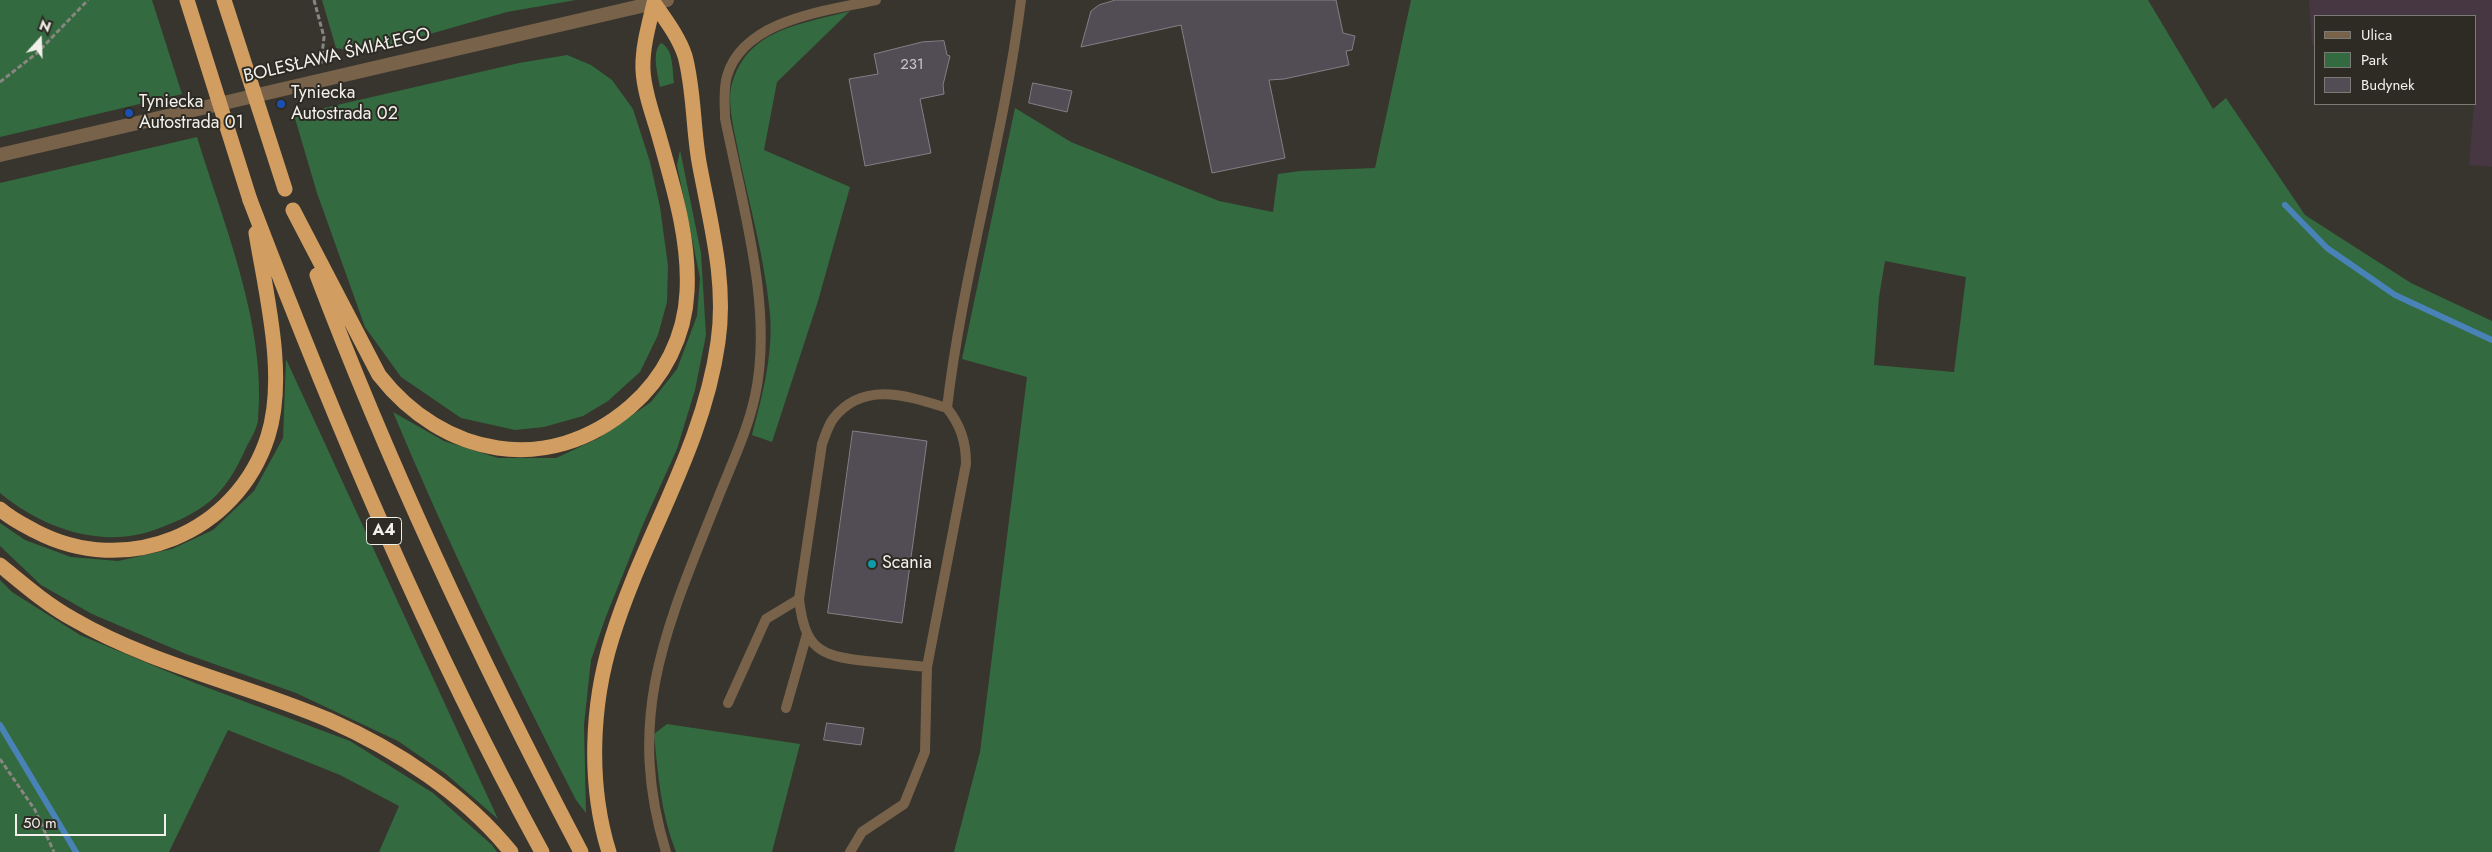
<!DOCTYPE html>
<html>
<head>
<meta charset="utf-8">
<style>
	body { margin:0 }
	#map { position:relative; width:2492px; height:852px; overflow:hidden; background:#37352e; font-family:Jost,sans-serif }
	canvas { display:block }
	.legend { position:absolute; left:2314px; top:15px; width:162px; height:90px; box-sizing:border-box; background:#2d2b24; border:1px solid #7b7a74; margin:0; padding:6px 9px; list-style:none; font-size:15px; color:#f1f0eb }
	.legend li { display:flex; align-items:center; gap:10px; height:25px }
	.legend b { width:25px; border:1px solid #7b7a74 }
	.north { position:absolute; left:15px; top:15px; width:50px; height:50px; -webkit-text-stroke:4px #2d2b24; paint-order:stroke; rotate:20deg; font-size:14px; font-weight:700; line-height:20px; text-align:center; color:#f1f0eb }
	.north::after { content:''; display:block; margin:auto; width:18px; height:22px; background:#f1f0eb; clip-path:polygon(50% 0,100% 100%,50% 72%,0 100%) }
	.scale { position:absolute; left:15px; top:814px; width:151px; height:22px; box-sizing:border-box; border:2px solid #f1f0eb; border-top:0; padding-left:6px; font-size:15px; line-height:18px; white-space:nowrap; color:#f1f0eb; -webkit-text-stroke:4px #2d2b24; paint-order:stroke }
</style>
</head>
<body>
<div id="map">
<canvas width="2492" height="852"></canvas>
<ul class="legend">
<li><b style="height:6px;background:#78624a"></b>Ulica</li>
<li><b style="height:14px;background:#346a3f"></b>Park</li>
<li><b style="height:14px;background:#524d54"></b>Budynek</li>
</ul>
<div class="north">N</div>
<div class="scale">50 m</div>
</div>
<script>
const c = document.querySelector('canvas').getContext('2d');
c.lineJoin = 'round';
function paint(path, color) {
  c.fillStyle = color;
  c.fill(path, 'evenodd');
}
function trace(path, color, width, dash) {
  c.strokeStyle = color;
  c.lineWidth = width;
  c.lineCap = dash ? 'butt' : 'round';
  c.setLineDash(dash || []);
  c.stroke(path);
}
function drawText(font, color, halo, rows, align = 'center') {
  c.font = font + ' Jost,sans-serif';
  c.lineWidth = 4;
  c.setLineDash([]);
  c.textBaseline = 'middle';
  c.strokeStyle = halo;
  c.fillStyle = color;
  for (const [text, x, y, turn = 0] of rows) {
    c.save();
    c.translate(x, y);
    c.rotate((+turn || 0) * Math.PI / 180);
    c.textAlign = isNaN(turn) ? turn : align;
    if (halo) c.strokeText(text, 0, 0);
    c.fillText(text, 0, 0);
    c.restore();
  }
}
paint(new Path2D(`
	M2309 0H2492V167L2469 165 2474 104H2476V16H2316V46L2312 45Z`), '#473743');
paint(new Path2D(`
	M0 0H152L182 94 0 137Z
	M322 0H576L507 12 363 53 336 48Z
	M1411 0H2148L2213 109 2226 98 2305 215 2411 283 2492 321V852H954L980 752 1027 377 962 359 1015 108 1071 142 1219 201 1273 212 1278 174 1300 171 1375 168ZM1885 261 1966 277 1954 372 1874 365 1879 297Z
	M850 11 777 82 764 150 850 187 818 301 772 442 752 435C763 393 775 349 769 305 764 258 750 206 740 160 736 139 730 117 730 96 731 79 740 60 752 49 777 25 818 20 850 11Z
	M661 43C674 49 672 70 674 83L660 87C658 75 651 52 661 43Z
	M567 55 591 65 612 80 633 109 650 162 660 207 668 266 667 302 658 335 640 372 608 401 583 416 544 427 515 430 461 418 401 377 365 327 317 193 294 115 519 63Z
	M197 137C224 225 267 327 258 420 257 429 250 440 246 448 224 497 204 512 154 530 101 549 42 528 0 493V183Z
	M680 150 701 253 706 335 695 390 677 449 644 522 605 619 591 660 584 725 586 813 576 800C511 673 448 544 393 412L444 441 498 458H556L599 438 651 402 677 369 697 316 700 278 677 165Z
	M286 359 498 819 446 774 398 741 296 693 186 654 92 614 41 585 0 546V523L25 540 71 557 118 561 172 549 213 530 254 491 283 438Z
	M0 580 12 592 80 635 195 683 350 741 433 793 492 845 497 852H379L399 806 340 775 228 730 169 852H0Z
	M667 724 800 744 772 852H676C661 814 658 775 654 734Z`), '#346a3f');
trace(new Path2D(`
	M2285 205 2327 248 2395 295 2492 340
	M0 725 76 852`), '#4982b6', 6);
const building = new Path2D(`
	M1116 0H1336L1343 33 1355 36 1352 50 1346 51 1349 65 1284 79 1269 80 1285 158 1212 173 1181 25 1081 47 1091 11 1099 5Z
	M944 41 947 55 950 56 943 85 944 94 920 99 931 153 865 166 849 79 878 74 874 54 922 42Z
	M1033 83 1072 91 1067 112 1029 103Z
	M853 431 927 441 902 623 828 613Z
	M827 723 864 728 861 745 824 740Z`);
paint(building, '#524d54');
trace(building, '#847f86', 1);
trace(new Path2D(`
	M314 0 324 37 321 64
	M0 82 37 53 88 0
	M0 759 35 810 54 852`), '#888680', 3, [5, 2.5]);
trace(new Path2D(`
	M947 408C908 396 863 380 833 419 828 426 825 436 822 444L799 599C805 648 818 656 866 661 886 663 907 665 927 667L966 464C966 442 961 426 947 408 963 271 1004 137 1021 0
	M728 703 766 619 799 599
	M786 708 807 634
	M666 852C623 712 670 620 720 493 733 461 748 429 755 396 774 309 742 205 725 118 725 105 723 90 727 76 744 19 826 11 876 0
	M850 852 862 832 904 804 925 752 927 667`), '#78624a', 10);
trace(new Path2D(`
	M0 155 667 0`), '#78624a', 14);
trace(new Path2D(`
	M250 200C335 423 427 642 542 852
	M293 210 379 375C443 457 548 477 630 407 664 378 685 336 687 292 690 239 673 186 659 136 653 115 644 92 643 70 642 48 649 24 654 3
	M317 275C392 473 482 664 581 852
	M0 509C10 518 22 524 35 531 126 579 237 534 268 436 287 376 266 294 256 233
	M0 565C23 584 46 604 73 619 152 665 245 684 329 720 397 750 464 794 511 852
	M609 852C588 785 591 705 612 638 643 537 703 449 718 342 727 281 710 222 699 162 693 128 694 89 685 56 679 37 665 19 654 3`), '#d29d60', 15);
trace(new Path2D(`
	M187 0 250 200
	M224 0 285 189`), '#d29d60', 15);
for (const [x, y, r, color] of [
	[281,104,5,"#1a4fb4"],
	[129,113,5,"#1a4fb4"],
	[872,564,5,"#0f9aa8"]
]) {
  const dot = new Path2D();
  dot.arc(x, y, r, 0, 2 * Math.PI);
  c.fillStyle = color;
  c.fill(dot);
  trace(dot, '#2d2b24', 2);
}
drawText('15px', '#c9c7c5', null, [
	["231",912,65]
]);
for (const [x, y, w] of [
	[384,531,35]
]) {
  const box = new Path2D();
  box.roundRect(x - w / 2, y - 13.5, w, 27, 4);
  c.fillStyle = '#2d2b24';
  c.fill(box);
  trace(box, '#f1f0eb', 1);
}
drawText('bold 16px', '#f1f0eb', null, [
	["A4",384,531]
]);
drawText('18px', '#f1f0eb', '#2d2b24', [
	["BOLESŁAWA ŚMIAŁEGO",337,56,-13]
]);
drawText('18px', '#f1f0eb', '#2d2b24', [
	["Tyniecka",291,94],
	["Autostrada 02",291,115],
	["Tyniecka",139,103],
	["Autostrada 01",139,124],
	["Scania",882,564]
], 'left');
</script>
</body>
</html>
